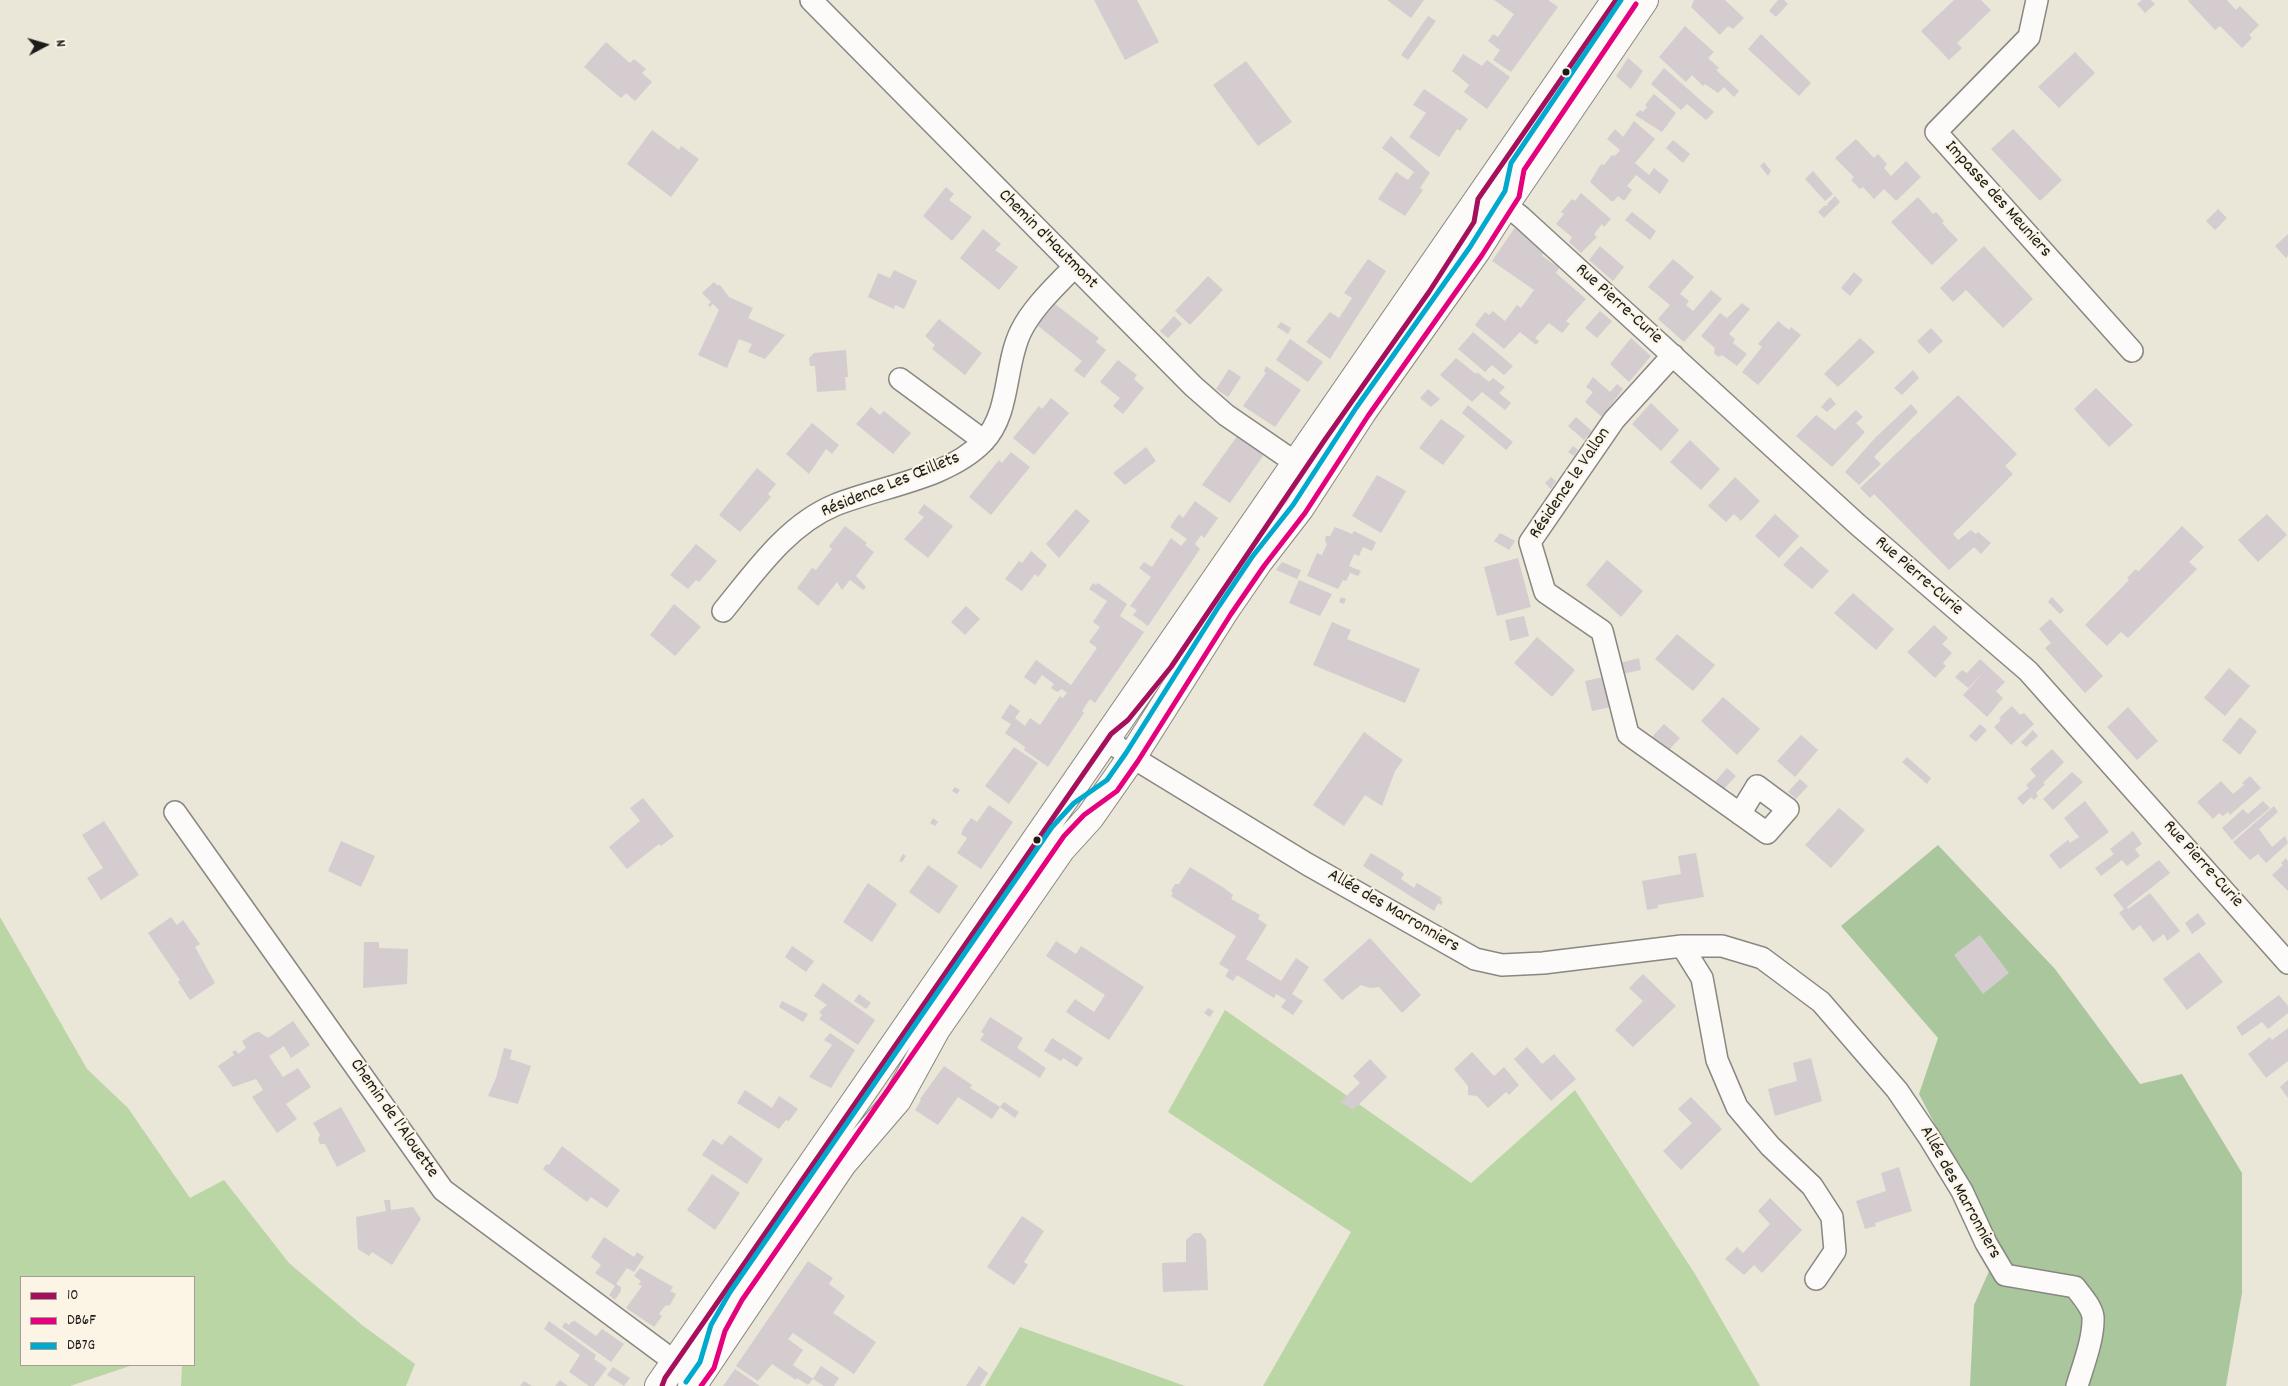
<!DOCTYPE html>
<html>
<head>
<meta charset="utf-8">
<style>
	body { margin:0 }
	#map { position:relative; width:2288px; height:1386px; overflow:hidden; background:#eae6d8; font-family:Dekko,sans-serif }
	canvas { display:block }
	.legend { position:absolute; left:20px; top:1276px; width:175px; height:90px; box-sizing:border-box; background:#fcf5e5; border:1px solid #a29e95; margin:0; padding:6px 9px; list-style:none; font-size:15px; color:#1c1c1c }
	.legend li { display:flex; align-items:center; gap:10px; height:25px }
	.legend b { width:25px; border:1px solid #a29e95 }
	.north { position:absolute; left:20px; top:20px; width:50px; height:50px; -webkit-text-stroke:4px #fcf5e5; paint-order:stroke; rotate:84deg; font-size:14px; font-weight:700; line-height:20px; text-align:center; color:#1c1c1c }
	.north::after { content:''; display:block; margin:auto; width:18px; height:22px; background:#1c1c1c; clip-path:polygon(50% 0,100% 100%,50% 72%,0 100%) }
</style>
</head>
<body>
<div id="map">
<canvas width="2288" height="1386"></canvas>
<ul class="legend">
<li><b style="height:6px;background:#a50f5b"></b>10</li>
<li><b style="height:6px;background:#e5007d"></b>DB6F</li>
<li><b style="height:6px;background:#00a9ce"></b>DB7G</li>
</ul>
<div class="north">N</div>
</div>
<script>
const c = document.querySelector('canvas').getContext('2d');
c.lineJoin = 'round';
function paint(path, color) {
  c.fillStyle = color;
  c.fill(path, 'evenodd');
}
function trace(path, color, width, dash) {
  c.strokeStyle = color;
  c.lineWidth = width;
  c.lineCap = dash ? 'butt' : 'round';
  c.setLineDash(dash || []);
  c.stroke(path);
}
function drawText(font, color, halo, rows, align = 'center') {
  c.font = font + ' Dekko,sans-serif';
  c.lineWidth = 4;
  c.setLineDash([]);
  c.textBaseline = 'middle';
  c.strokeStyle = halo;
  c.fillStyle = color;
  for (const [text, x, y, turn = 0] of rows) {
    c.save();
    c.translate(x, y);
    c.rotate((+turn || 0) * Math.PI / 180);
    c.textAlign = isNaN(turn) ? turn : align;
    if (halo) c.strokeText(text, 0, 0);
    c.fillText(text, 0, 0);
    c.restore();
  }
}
paint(new Path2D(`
	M0 917 87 1069 128 1108 190 1198 224 1180 289 1263 362 1325 415 1364 406 1386H181L182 1365H194V1277H21V1365H133L70 1386H0Z
	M1225 1010 1471 1183 1575 1090 1695 1274 1760 1386H1263L1351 1232 1168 1112Z
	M1020 1327 1185 1386H985Z`), '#b9d6a4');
paint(new Path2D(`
	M1938 845 2055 969 2140 1084 2182 1074 2242 1173V1293L2226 1386H1970L1974 1305 1998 1251 1966 1184 1919 1094 1938 1038 1841 926Z`), '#a9c69c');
paint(new Path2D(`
	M1094 0H1137L1159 42 1125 60Z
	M1387 0H1424L1411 18Z
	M1494 0H1548L1558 7 1511 72 1493 60 1500 50 1488 41 1493 34 1498 37 1514 14Z
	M1694 0H1725L1744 18 1733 29 1728 26 1720 35 1691 7Z
	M1778 0H1784L1788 4 1776 17 1769 11Z
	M1954 0H1981L1991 10 1957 43 1962 48 1949 60 1921 31Z
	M2142 0H2151L2155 4 2145 13 2137 4Z
	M2189 0H2227L2236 10 2240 6 2259 25 2249 35 2252 38 2242 48 2220 26 2215 30 2188 1Z
	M1428 16 1436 21 1408 60 1401 55Z
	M1685 26 1714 52 1708 58 1719 68 1716 70 1739 91 1734 97 1724 87 1718 93 1705 84 1703 86 1692 75 1686 82 1659 57Z
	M1761 34 1811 83 1799 96 1748 49Z
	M606 42 630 63 634 59 646 69 642 73 652 82 635 101 626 93 621 98 584 67Z
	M2075 52 2095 73 2059 108 2038 87Z
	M1463 54 1482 66 1487 60 1510 77 1487 109 1464 92 1469 85 1452 71Z
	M1628 58 1643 71 1631 89 1616 76Z
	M1246 61 1292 122 1258 146 1213 85Z
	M1664 68 1714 112 1706 120 1687 104 1681 110 1651 84Z
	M1424 89 1468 119 1460 131 1457 129 1439 157 1409 137 1426 113 1413 105Z
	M1654 94 1676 113 1662 132 1635 115 1640 110 1643 112 1647 107 1645 105Z
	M1634 121 1655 139 1635 163 1649 175 1654 168 1669 180 1660 194 1636 175 1627 186 1632 190 1624 201 1618 196 1614 201H1611L1590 182 1601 164 1604 165 1612 155 1615 156 1620 150 1607 139 1615 129 1623 137Z
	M2013 129 2062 180 2040 201 1991 149Z
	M652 130 679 150 681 146 699 159 671 197 627 164Z
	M1391 136 1430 173 1420 188 1423 190 1405 216 1378 199 1396 172 1408 180 1414 172 1382 148Z
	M1856 139 1874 158 1878 154 1887 164 1884 168 1891 176 1906 161 1921 177 1896 201 1884 189 1874 199 1863 187 1860 189 1851 180 1854 177 1835 158Z
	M1673 140 1690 154 1683 163 1666 148Z
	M1764 162 1771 171 1768 176 1760 166Z
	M1813 171 1833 194 1825 201 1805 179Z
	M946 187 954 194 949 200 972 217 952 241 923 216Z
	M1581 193 1611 219 1604 227 1602 224 1594 234 1597 237 1581 253 1569 242 1572 237 1556 224 1564 214 1561 212 1572 199 1575 201Z
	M1835 196 1840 202 1824 218 1818 212 1824 206 1829 205 1827 204Z
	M1918 197 1933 214 1936 212 1944 221 1942 223 1958 240 1932 265 1891 222Z
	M2218 209 2227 218 2215 230 2206 221Z
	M1632 212 1656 231 1650 240 1625 220Z
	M1518 223 1530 233 1527 239 1544 252 1542 256 1559 268 1556 273 1586 299 1566 321 1570 324 1562 333 1549 323 1535 338 1539 341 1536 345 1520 332 1504 349 1475 325 1485 312 1489 315 1493 311 1505 321 1517 305 1521 308 1534 290 1492 261Z
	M983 229 1001 244 995 250 1018 267 999 290 960 258Z
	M2288 234V256L2286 258 2275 246Z
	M1600 246 1624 267 1613 281 1589 260Z
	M1984 246 2033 299 2003 328 1966 290 1953 302 1940 288Z
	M1368 259 1386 271 1330 359 1306 342 1330 312 1339 318 1352 298 1344 293Z
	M1673 259 1694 277 1680 294 1689 301 1686 305 1693 311 1711 290 1722 299 1684 342 1658 319 1670 305 1648 287Z
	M894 270 917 281 904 309 895 305 894 309 868 297 878 273 890 278Z
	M1854 272 1863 280 1850 296 1841 288Z
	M1208 276 1223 290 1190 325 1175 311Z
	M714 282 717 285H720L729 297 753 308 748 318 785 335 765 359 748 352 752 344 739 339 727 368 698 355 719 310 713 304 710 307 708 305 711 302 702 293Z
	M1742 303 1750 309 1729 334 1735 339 1733 343 1747 354 1737 366 1722 355 1718 357 1714 353 1715 348 1701 336 1720 313 1727 318Z
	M1055 304 1099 338 1096 342 1106 350 1084 378 1074 370 1082 361 1037 325Z
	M1600 311 1612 321 1597 338 1585 328Z
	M1174 316 1182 324 1168 338 1160 331Z
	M939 319 982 353 965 375 932 349 935 345 925 336Z
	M1778 321 1789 330 1791 327 1801 335 1758 385 1742 372 1762 347 1758 344Z
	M1281 322 1291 328 1288 334 1277 327Z
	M1931 328 1943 341 1929 354 1917 341Z
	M1473 332 1513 366 1504 375 1492 365 1485 372 1458 349Z
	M1631 338 1651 356 1629 382 1610 364Z
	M1860 338 1875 352 1838 387 1824 374Z
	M1290 339 1323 362 1308 382 1276 360Z
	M846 350 848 377H845L846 390 817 392 815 366H810L809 358 814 353Z
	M1456 358 1476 374 1477 372 1489 382 1493 378 1505 387 1499 393 1511 403 1505 410 1482 392 1472 402 1440 375Z
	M1118 360 1137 375 1134 379 1144 388 1123 414 1113 406 1120 398 1100 382Z
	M1266 366 1301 390 1275 427 1243 406 1266 373 1264 371Z
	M1229 369 1241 377 1228 397 1216 389Z
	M1913 370 1919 378 1902 395 1894 388Z
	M1593 377 1610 392 1617 384 1623 389 1602 417 1585 402 1593 392 1586 387Z
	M2096 388 2133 425 2109 447 2074 409Z
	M1428 389 1440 399 1431 407 1420 398Z
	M1958 395 2017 454 2005 466 2013 474 1953 534 1958 540 1971 530 1976 534 1978 532 1991 543 1981 554 1974 547 1949 570 1874 494 1870 498 1860 488Z
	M1830 397 1836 404 1827 412 1821 407Z
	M1051 398 1069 413 1034 455 1013 438 1039 406 1042 409Z
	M1651 403 1679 430 1661 451 1632 424Z
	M1911 404 1918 412 1874 457 1881 464 1859 485 1845 472 1875 438Z
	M1468 405 1513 442 1506 450 1462 413Z
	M871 407 880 415 884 411 911 433 893 454 856 424Z
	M1856 410 1863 417 1856 423 1865 432 1832 467 1796 436 1816 415 1835 430Z
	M1576 417 1592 431 1584 440 1568 426Z
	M1441 419 1465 436 1443 465 1419 448Z
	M812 423 839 445 832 454 826 449 809 474 786 454Z
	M1238 435 1261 451 1263 456 1230 503 1202 485Z
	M1690 440 1720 469 1701 490 1670 462Z
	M1573 446 1578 450 1574 456 1568 452Z
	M1146 447 1156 461 1125 485 1113 473Z
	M1011 452 1030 467 991 515 969 497 999 460 1002 463Z
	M757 468 776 484 768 494 771 497 740 532 719 515Z
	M1377 475 1406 491 1381 533 1352 516Z
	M1551 477 1556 481 1551 489 1545 483Z
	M1735 477 1760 501 1741 521 1734 514 1726 522 1708 506Z
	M1195 501 1218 518 1204 538 1201 535 1195 544 1200 549 1148 626 1133 615 1137 610 1130 606 1151 577 1139 568 1144 562 1152 567 1171 538 1181 546 1187 539 1170 527 1179 514 1183 518Z
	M924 504 953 526 928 558 904 539 924 517 918 513Z
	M1076 509 1090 521 1059 558 1046 544Z
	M1775 514 1799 536 1779 558 1755 536Z
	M2267 514 2287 535 2258 562 2238 540Z
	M845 526 867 543 865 545 874 552 856 576 866 587 863 590 850 580 842 590 837 582 818 606 797 588 812 568 816 570 832 549 829 546Z
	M2182 526 2204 547 2189 562 2197 569 2128 638 2121 632 2107 646 2085 625 2129 580 2127 578 2136 569 2138 572Z
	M1335 527 1352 534 1354 531 1376 542 1372 551 1363 547 1359 556 1354 554 1349 566 1361 571 1358 576 1350 573 1346 581 1343 580 1338 589 1307 576 1317 553 1322 555 1327 544 1325 540 1326 536H1330Z
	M1500 533 1515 541 1509 550 1494 541Z
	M696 544 717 561 699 582 696 580 688 589 670 575Z
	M1801 546 1829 571 1812 589 1783 565Z
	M1031 551 1047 565 1038 577 1035 574 1022 591 1005 579 1019 561 1022 563Z
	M1518 558 1531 607 1497 616 1484 567Z
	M1607 560 1643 591 1621 617 1586 585Z
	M1282 562 1301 570 1297 579 1276 570Z
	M1299 580 1332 594 1320 616 1289 603Z
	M1093 583 1096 585 1098 583 1127 604 1120 616 1144 632 1095 703 1090 699 1082 711 1084 713 1048 767 1024 750 1025 747 1005 733 1011 724 1001 718 1010 704 1020 711 1015 718 1025 726 1030 718 1040 725 1060 696 1063 698 1067 693 1062 689 1057 692 1051 688 1054 684 1042 675 1035 685 1024 677 1036 660 1071 685 1097 648 1089 642 1100 627 1093 622 1107 601 1089 589Z
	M1853 593 1894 629 1876 650 1834 613Z
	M1341 597 1346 599 1344 604 1339 602Z
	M2052 597 2064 610 2060 614 2048 602Z
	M674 604 701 627 675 656 650 635Z
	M966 606 980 619 965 635 951 622Z
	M1524 616 1529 636 1510 641 1505 620Z
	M2050 619 2103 676 2085 693 2045 648 2051 643 2039 629Z
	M1332 622 1351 630 1347 639 1420 669 1405 703 1313 665Z
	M1934 625 1948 638 1942 644 1952 653 1943 663 1946 666 1935 678 1907 652Z
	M1677 634 1715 665 1693 691 1655 659Z
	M1537 637 1575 670 1552 697 1514 663Z
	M1639 658 1641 670 1622 674 1620 663Z
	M1980 659 2005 682 1996 691 2003 698 1987 717 1963 695 1985 671 1968 688 1955 677 1962 670 1967 673Z
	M2229 668 2250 686 2225 716 2204 698Z
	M1604 677 1611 707 1592 711 1585 681Z
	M1723 697 1760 729 1737 755 1701 721Z
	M2012 706 2020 715 2024 713 2034 724 2011 745 1994 727 2001 720 1999 718Z
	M2128 707 2158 741 2137 760 2107 727Z
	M2240 717 2257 731 2240 755 2222 740Z
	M1664 724 1680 738 1668 751 1652 737Z
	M1980 724 1987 730 1976 742 1969 736Z
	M2033 730 2038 736 2026 747 2021 742Z
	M1364 732 1403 760 1395 771 1382 806 1365 795 1344 826 1313 805Z
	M1801 735 1818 750 1795 777 1777 761Z
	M1014 747 1038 763 1009 804 985 786Z
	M2052 749 2064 762 2043 783 2045 784 2036 793 2038 796 2034 800 2031 797 2023 805 2017 798 2029 788 2026 785 2036 776 2030 769Z
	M1907 757 1931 778 1927 784 1902 762Z
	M1727 768 1736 776 1724 789 1714 783Z
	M2072 772 2083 782 2053 810 2043 799Z
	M2250 776 2261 788 2230 815 2228 812 2223 816 2219 813 2213 819 2197 802 2221 781 2233 794 2244 785 2242 783Z
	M1800 779 1808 786 1796 799 1788 792Z
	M955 787 960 790 957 794 952 791Z
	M643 798 674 836 661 846 659 844 627 869 609 847 640 821 630 808Z
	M2085 801 2109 832 2060 869 2049 855 2068 840 2070 843 2079 837 2064 818Z
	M2263 801 2270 808 2232 840 2222 828 2243 809 2248 814Z
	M989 805 1013 822 981 869 957 853 967 838 961 834 963 829 971 818 977 822Z
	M2274 806 2278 812 2259 829 2272 847 2285 836 2288 843 2266 863 2258 854 2250 860 2233 842Z
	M1839 808 1865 830 1831 868 1805 845Z
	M933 818 938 822 935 826 930 823Z
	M104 821 139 875 101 900 87 878 103 868 82 835Z
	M2133 831 2142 844 2135 849 2140 856 2127 866 2122 860 2101 876 2095 868 2114 854 2110 849Z
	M341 841 375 856 361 887 328 871Z
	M1371 853 1399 870 1404 874 1401 879 1414 888 1417 883 1442 898 1440 900 1443 902 1441 905 1438 903 1434 911 1363 866Z
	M1696 853 1704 897 1658 905V908L1647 910 1642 881 1681 874 1678 856Z
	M903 854 906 856 902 862 899 861Z
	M2286 858 2288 861V891L2272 875 2283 865 2281 863Z
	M2159 860 2170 873 2127 907 2128 909 2150 893 2180 931 2167 941 2164 934 2153 942 2140 925 2133 931 2119 913 2124 909 2113 895Z
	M928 865 958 886 939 914 909 892Z
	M1190 867 1224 888 1233 895 1231 899 1260 915 1258 919 1267 925 1246 959 1281 981 1296 958 1309 967 1292 994 1303 1001 1293 1015 1281 1007 1286 1000 1276 994 1274 998 1237 975 1233 981 1225 976 1229 970 1219 964 1236 936 1171 896 1173 893 1171 891 1175 884H1179Z
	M868 883 897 904 872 942 843 922Z
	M2198 913 2206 924 2192 934 2185 923Z
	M171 917 177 925 183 920 200 944 195 947 215 983 190 1000 178 982 180 980 148 933Z
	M1980 935 2009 973 1983 994 1954 955Z
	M1370 938 1421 995 1402 1013 1379 987 1370 988 1361 985 1342 1000 1323 980Z
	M1056 941 1076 954 1081 946 1144 987 1109 1040 1066 1012 1075 999 1094 1012 1105 995 1046 956Z
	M364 942H379V948L408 949 407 984 363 988Z
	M792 946 814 961 806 972 785 957Z
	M2199 952 2223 982 2187 1010 2163 979Z
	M1643 974 1676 1006 1633 1047 1615 1030 1643 1001 1629 988Z
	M823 983 875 1020 858 1045 819 1019 822 1015 819 1012 827 1005 814 996Z
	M859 994 871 1003 866 1009 854 1001Z
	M2279 995 2288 1006V1013L2268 1029 2262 1022 2242 1036 2236 1027Z
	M782 1001 808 1014 803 1022 779 1007Z
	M1208 1008 1214 1011 1210 1017 1204 1013Z
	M990 1017 1023 1038 1017 1048 1046 1068 1040 1078 980 1040 984 1034 981 1032Z
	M293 1021 310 1045 291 1058 284 1046 269 1056 283 1077 298 1068 311 1087 286 1104 297 1119 277 1133 252 1097 263 1090 256 1079 233 1087 218 1066 234 1055 232 1052 236 1050 238 1054 246 1048 242 1041 254 1033 259 1032 268 1038Z
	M2288 1028V1061L2266 1078 2248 1054 2270 1037 2272 1040Z
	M830 1033 855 1050 831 1088 809 1077 832 1045 824 1040Z
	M1052 1038 1083 1058 1077 1067 1063 1058 1061 1061 1044 1051Z
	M1527 1047 1542 1064 1554 1054 1576 1079 1551 1101 1514 1059Z
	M504 1048 512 1050 510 1059 531 1066 518 1104 488 1096 496 1078Z
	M1472 1052 1494 1076 1504 1067 1519 1085 1509 1095 1506 1092 1488 1108 1477 1096 1468 1095V1086L1454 1069Z
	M1811 1058 1822 1101 1775 1116 1768 1089 1797 1081 1793 1063Z
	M1370 1059 1387 1077 1353 1110 1340 1102 1360 1083 1353 1076Z
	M944 1066 972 1085 970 1088 1000 1107 992 1119 958 1097 938 1125 915 1110 921 1100 920 1099Z
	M2288 1080V1098L2280 1087Z
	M745 1090 772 1108 779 1096 798 1109 789 1121 786 1120 779 1129 737 1103Z
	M1691 1097 1722 1129 1681 1170 1663 1151 1692 1123 1678 1109Z
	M1004 1102 1019 1112 1015 1118 1000 1107Z
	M341 1107 366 1151 337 1167 325 1144H320L318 1139 320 1135 313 1123Z
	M730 1135 763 1159 747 1184 702 1155 713 1139 722 1145Z
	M562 1146 620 1190 607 1208 591 1197 587 1202 545 1171 543 1168 547 1164 549 1165Z
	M1899 1167 1912 1211 1875 1223 1876 1226 1865 1229 1856 1201 1886 1191 1881 1173Z
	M712 1174 740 1193 715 1230 687 1210Z
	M1770 1198 1802 1230 1762 1273 1754 1265 1744 1275 1725 1259 1737 1247 1743 1253 1770 1224 1758 1211Z
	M384 1200H390L391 1210 413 1207 421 1219 392 1265 372 1252 369 1256 358 1249 356 1217 386 1211Z
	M1022 1216 1044 1231 1024 1262 1028 1265 1014 1285 987 1267Z
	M1194 1233H1201L1206 1240 1208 1290 1163 1292 1162 1263 1186 1262V1240Z
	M604 1237 634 1257 637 1252 644 1257 634 1272 627 1268 616 1284 621 1287V1291L615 1300 609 1295 615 1286 595 1273 601 1265 591 1257Z
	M808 1261 833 1278 829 1284 845 1296 833 1313 876 1342 854 1374 793 1333 788 1339 803 1350 793 1365 813 1379 808 1385 797 1378 796 1380 772 1364 758 1381 736 1366Z
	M640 1268 673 1287 670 1291 676 1294 670 1305 665 1306 659 1314 662 1316 654 1327 626 1308 642 1286 638 1284 641 1281 634 1276Z
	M549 1321 596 1355 594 1359 607 1368 594 1386H589L569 1372 580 1355 544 1329Z
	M575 1321 596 1336 602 1329 624 1344 611 1362 562 1327 565 1322 569 1325 571 1322Z
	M821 1366 839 1378 834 1386H824L813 1379Z
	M979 1366 988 1373 980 1386H966Z
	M613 1367 630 1378 624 1386 607 1375Z
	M735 1369 760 1386H723Z
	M560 1380 568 1386H555Z
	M524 1381 532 1386H520Z`), '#d4cccf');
const minor = new Path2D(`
	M811 0 1193 386 1226 415 1296 463 1305 475
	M2037 0 2029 37 1936 132 2132 351
	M1493 195 1521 217 1857 524 2028 671 2288 963
	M1673 355 1614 420 1530 542 1545 592 1602 631 1628 734 1767 833 1788 809 1757 786 1740 814
	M900 379 984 441
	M723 611C755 572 787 525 835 505 882 486 947 479 983 442 1011 413 1004 365 1021 331 1033 307 1055 287 1074 267
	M1111 734 1116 746 1132 757 1307 864 1475 959 1502 965 1543 963 1682 946H1722L1762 958 1821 1002 1897 1090 1929 1137 1962 1191 1986 1243 2005 1275 2075 1287C2081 1295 2092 1307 2093 1317 2094 1338 2083 1366 2077 1386
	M175 812 443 1190 675 1362 689 1368
	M1682 946 1702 978 1717 1060 1737 1107 1770 1146 1812 1186 1832 1217 1835 1251 1816 1279`);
const primary = new Path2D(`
	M659 1386 1616 0
	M692 1386 842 1164 897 1100 936 1029 1061 849 1090 817 1132 757 1225 610 1258 562 1299 509 1362 412 1476 251 1512 194 1644 0`);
trace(minor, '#898781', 24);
trace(primary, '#898781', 30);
trace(minor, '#fcfbf9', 21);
trace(primary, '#fcfbf9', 28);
trace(new Path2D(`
	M662 1386 665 1378 1111 734 1128 720 1171 667 1324 441 1429 292 1474 222 1478 199 1616 0`), '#a50f5b', 5);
trace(new Path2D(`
	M701 1386 714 1368 725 1331 742 1300 1064 836 1084 815 1117 791 1138 761 1231 614 1264 566 1305 513 1368 416 1482 255 1519 197 1524 170 1636 4`), '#e5007d', 5);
trace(new Path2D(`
	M686 1382 700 1362 711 1325 730 1292 1052 827 1074 803 1107 780 1126 753 1219 606 1252 557 1293 505 1356 408 1470 247 1505 191 1511 163 1621 0`), '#00a9ce', 5);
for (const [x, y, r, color] of [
	[1566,72,4.5,"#1c1c1c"],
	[1037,840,4.5,"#1c1c1c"]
]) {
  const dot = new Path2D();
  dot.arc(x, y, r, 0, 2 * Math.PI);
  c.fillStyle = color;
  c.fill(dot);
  trace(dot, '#fcf5e5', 2);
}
drawText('18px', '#1c1c1c', '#fcf5e5', [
	["Impasse des Meuniers",1997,200,48],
	["Chemin d'Hautmont",1047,240,45],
	["Rue Pierre-Curie",1618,305,42],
	["Résidence le Vallon",1571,484,-56],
	["Résidence Les Œillets",891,486,-22],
	["Rue Pierre-Curie",1918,577,41],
	["Rue Pierre-Curie",2202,865,48],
	["Allée des Marronniers",1393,912,30],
	["Chemin de l'Alouette",393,1119,55],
	["Allée des Marronniers",1959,1193,61]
]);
</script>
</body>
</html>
